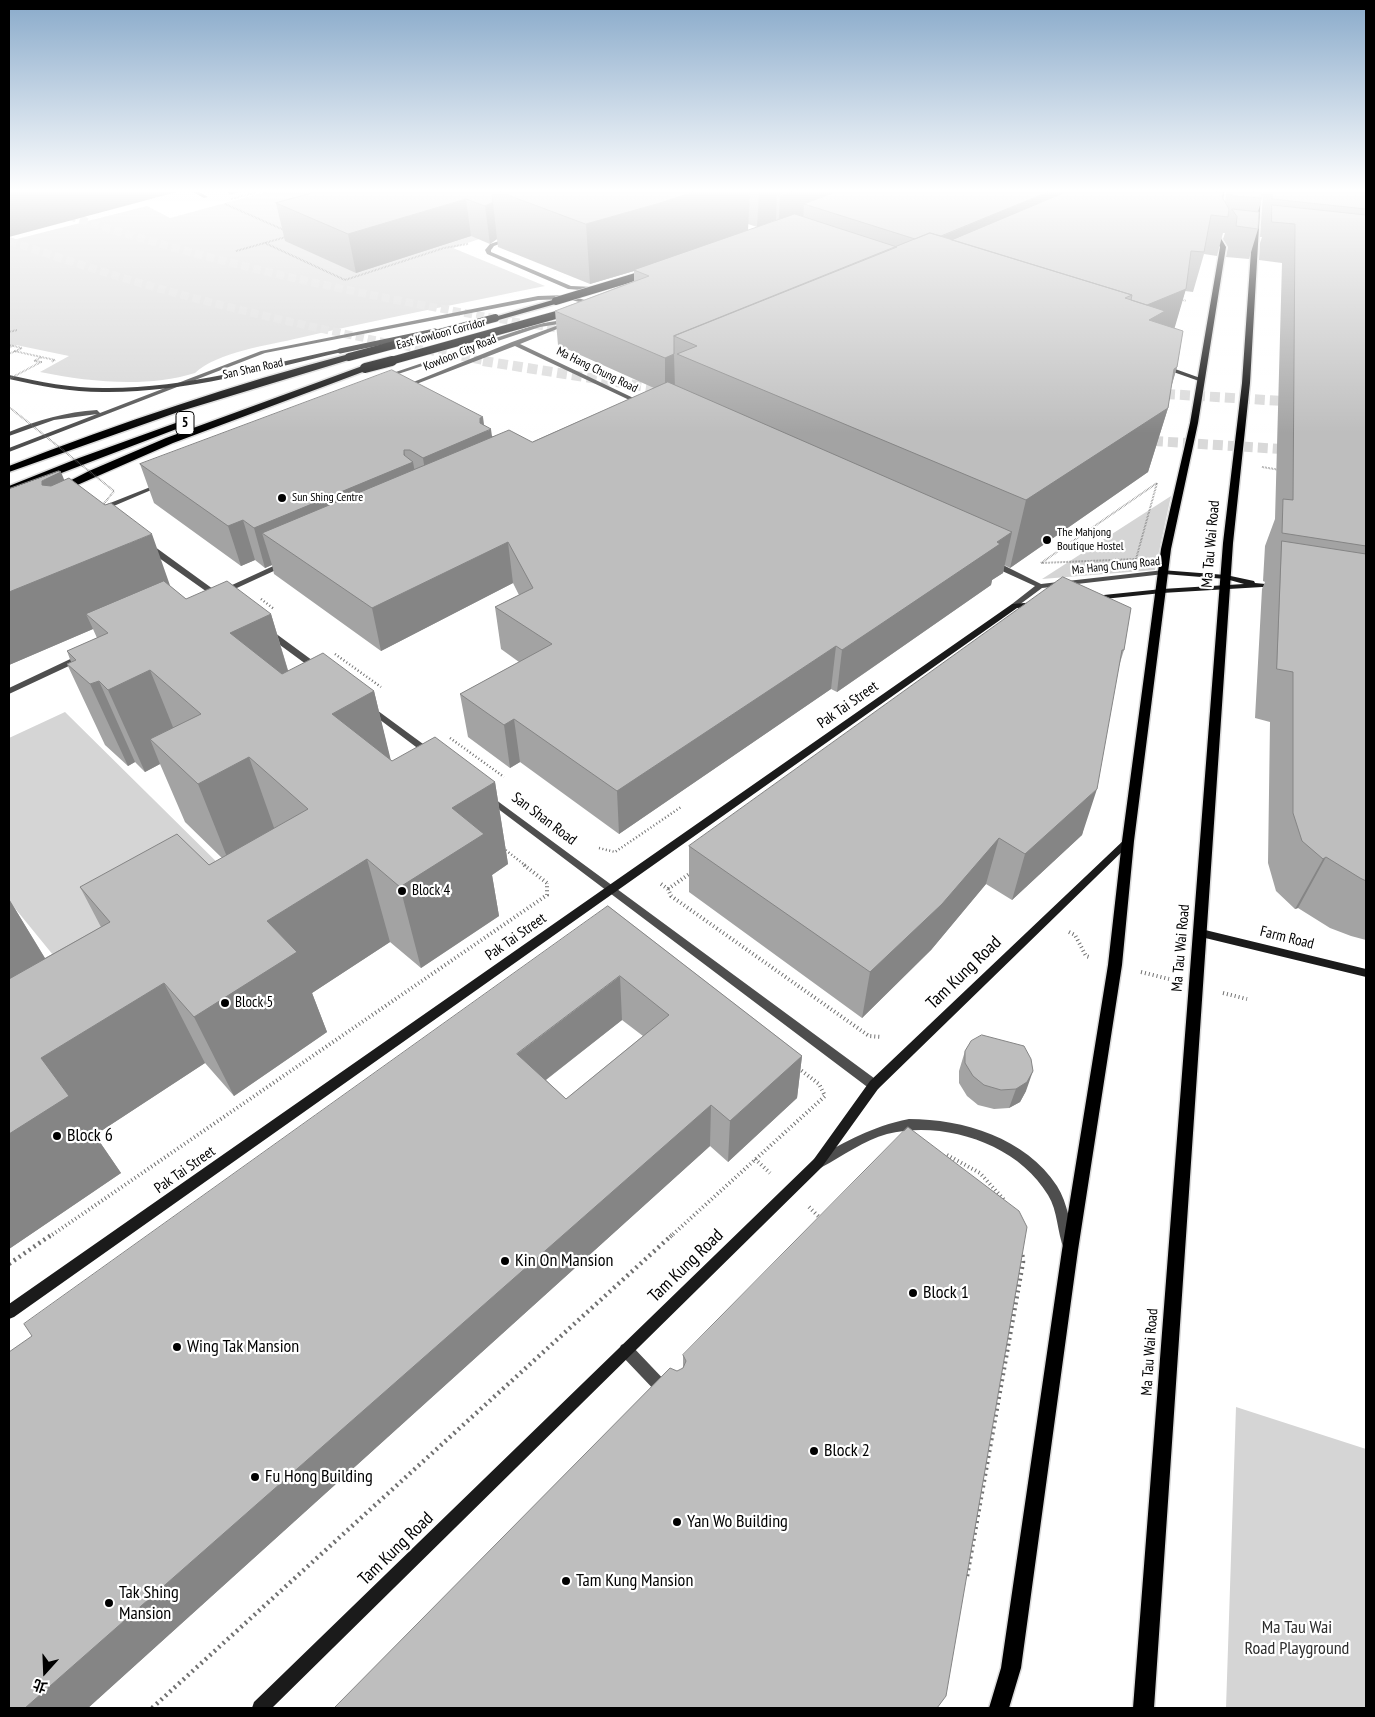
<!DOCTYPE html>
<html>
<head>
<meta charset="utf-8">
<style>
	body { margin:0 }
	#map { position:relative; width:1375px; height:1717px; overflow:hidden; background:#fff; font-family:"PT Sans Narrow","Noto Sans TC",sans-serif }
	canvas { display:block }
	.frame { position:absolute; inset:0; border:10px solid #000; pointer-events:none }
	.north { position:absolute; left:20px; top:1647px; width:50px; height:50px; -webkit-text-stroke:4px #fff; paint-order:stroke; rotate:200deg; font-size:14px; font-weight:700; line-height:20px; text-align:center; color:#000 }
	.north::after { content:''; display:block; margin:auto; width:18px; height:22px; background:#000; clip-path:polygon(50% 0,100% 100%,50% 72%,0 100%) }
</style>
</head>
<body>
<div id="map">
<canvas width="1375" height="1717"></canvas>
<div class="frame"></div>
<div class="north">北</div>
</div>
<script>
const c = document.querySelector('canvas').getContext('2d');
c.lineJoin = 'round';
function paint(path, color) {
  c.fillStyle = color;
  c.fill(path, 'evenodd');
}
function trace(path, color, width, dash) {
  c.strokeStyle = color;
  c.lineWidth = width;
  c.lineCap = dash ? 'butt' : 'round';
  c.setLineDash(dash || []);
  c.stroke(path);
}
function drawText(font, color, halo, rows, align = 'center') {
  c.font = font + ' "PT Sans Narrow",sans-serif';
  c.lineWidth = 4.5;
  c.setLineDash([]);
  c.textBaseline = 'middle';
  c.strokeStyle = halo;
  c.fillStyle = color;
  for (const [text, x, y, turn = 0] of rows) {
    c.save();
    c.translate(x, y);
    c.rotate((+turn || 0) * Math.PI / 180);
    c.textAlign = isNaN(turn) ? turn : align;
    if (halo) c.strokeText(text, 0, 0);
    c.fillText(text, 0, 0);
    c.restore();
  }
}
paint(new Path2D(`
	M266 192H469L538 219 453 248 545 286C462 303 380 319 299 338 270 345 217 352 195 373 146 388 90 382 40 372L69 356 16 345 9 349V241L147 206 170 218Z
	M1171 496 1155 570 1042 579Z
	M65 712 236 881 71 977 9 901V738Z
	M1236 1407 1366 1449V1708H1226Z`), '#d5d5d5');
trace(new Path2D(`
	M57 212C225 268 399 304 573 331
	M9 241C63 259 117 277 172 292 277 321 383 343 490 362`), '#d9d9d9', 8, [8, 4]);
trace(new Path2D(`
	M483 361 673 391
	M1150 393 1299 402
	M1138 440 1297 450`), '#d9d9d9', 10, [10, 5]);
const primary = new Path2D(`
	M1218 192H1224L1219 235 1226 247 1198 423 1171 549 1134 841 1122 965 1078 1250 1021 1668 1009 1708H989L1001 1668 1062 1250 1108 965 1122 841 1161 549 1190 423 1220 247 1213 235Z
	M1255 192H1261L1250 383 1233 543 1154 1708H1133L1223 543 1242 383Z`);
const highway = new Path2D(`
	M556 299H559V303L495 321 491 318Z
	M349 354 353 357 352 359 181 411 9 472V466C120 423 234 384 349 354Z
	M365 365 368 366V370L173 443 59 493 55 494 50 491 89 471 166 438Z
	M184 420 189 423 187 425 9 493V486L79 458Z`);
trace(primary, '#dbdbdb', 3);
trace(highway, '#dbdbdb', 3);
trace(new Path2D(`
	M231 199 257 192
	M225 204 284 230
	M265 243 345 280 444 248 468 244
	M236 251 286 237
	M1178 298 1186 301
	M9 332 17 330
	M9 345 22 348 9 354
	M14 351 55 360 51 362
	M1262 467 1280 470
	M1157 483 1136 559 1041 563Z`), '#707070', 2, [0.5, 1]);
trace(new Path2D(`
	M261 599 274 609
	M335 654 381 687
	M450 738 504 777
	M503 848 526 866
	M599 848 615 852 681 807`), '#707070', 2.5, [1, 2.5]);
trace(new Path2D(`
	M524 865 547 883
	M661 884 668 889 671 896 869 1036 882 1037
	M668 889 692 872
	M1069 932 1075 935 1086 956 1089 957
	M1141 972 1169 979
	M1223 993 1247 999
	M947 1155 980 1173 1005 1201
	M755 1159 770 1173
	M809 1207 822 1220
	M49 1237 547 895V883
	M670 1237 825 1096 819 1084 798 1068`), '#707070', 4, [1, 3]);
trace(new Path2D(`
	M9 1264 51 1235
	M967 1576 1023 1262 1022 1252
	M152 1708 672 1235`), '#707070', 4.5, [2, 4]);
paint(new Path2D(`
	M567 295 599 304 596 306 567 299 538 300 265 353 9 452V448L97 414 54 420 9 436V432C38 420 66 412 97 410L100 413 261 351 538 296Z
	M569 319 572 321 571 322 540 327 386 378 381 377 537 324Z
	M626 1343 631 1345 670 1386 672 1391 670 1396 665 1398 660 1396 621 1355 619 1350 621 1345Z`), '#4e4e4e');
paint(new Path2D(`
	M193 192H199L208 197 204 198Z
	M508 238 512 239 494 246 491 250V252L571 286 594 287 597 289 594 291 568 289 487 254 485 250 490 244Z
	M567 322 572 323 520 344 644 403V405H640L515 346 406 388 401 387 512 342Z
	M158 484 163 485 102 511 95 509Z
	M145 544H151L224 597 223 599H217L145 548Z
	M989 561H995L1041 584 1164 570 1168 572 1164 574 1042 588 1015 608H1012V604L1035 586 989 565Z
	M282 562H285L289 564 226 593H223L219 591Z
	M265 630H271L320 666V670H314L265 634Z
	M83 653 86 654V658L9 694V688Z
	M370 705 434 752 436 754 434 756H428L367 710 366 708 367 706Z
	M488 794 878 1081 880 1085 878 1089 874 1090 870 1089 485 799 483 797Z
	M909 1119C963 1119 1026 1138 1057 1186 1068 1203 1070 1226 1076 1245L1074 1249 1069 1251 1064 1249C1057 1232 1058 1211 1048 1195 1017 1143 943 1120 887 1134 864 1140 843 1156 822 1167L818 1169 814 1167 812 1163 814 1159C848 1141 870 1127 909 1119Z`), '#4e4e4e');
paint(new Path2D(`
	M340 349 343 351 342 352C264 370 183 393 103 392 71 392 40 386 9 379V375C40 382 71 388 103 388 184 389 262 365 340 349Z
	M1164 365 1203 379 1204 380 1199 381 1162 368V366Z
	M1161 570 1226 575 1254 581 1255 583 1276 585 1280 587 1276 589 1262 587 1162 593 1094 600 1090 598 1094 596 1162 589 1244 584 1226 579 1164 574 1160 572Z
	M1037 602 1041 604 1040 606 1017 608 14 1317 9 1319V1304L1012 604Z
	M1128 838 1133 841 1131 843 878 1089 822 1167 272 1708H252L254 1702 814 1159 870 1081 1125 839Z
	M1201 929 1366 969V977L1197 936 1196 933 1197 930Z`), '#1b1b1b');
paint(primary, '#000');
paint(highway, '#000');
const highwayBridgeFar1 = new Path2D(`
	M556 301 652 272
	M349 357 495 318
	M387 362 574 310`);
const highwayBridge = new Path2D(`
	M365 368 392 361`);
trace(highwayBridgeFar1, '#dbdbdb', 9, []);
trace(highwayBridge, '#dbdbdb', 12, []);
trace(new Path2D(`
	M9 379 41 362 34 361 42 357
	M9 407 114 491 102 506`), '#707070', 2, [0.5, 1]);
trace(new Path2D(`
	M340 351 435 331`), '#1b1b1b', 5);
trace(highwayBridgeFar1, '#000', 8);
trace(highwayBridge, '#000', 10);
paint(new Path2D(`
	M316 192H1223L1222 197 1225 202 1226 192H1262V198L1258 212V229L1249 259 1226 257 1228 247 1223 239 1225 233H1223L1217 256 1204 254 1193 292 1185 291 1174 328 1177 367 1171 388 1168 408 1148 472 1010 568 1004 565 1003 573 992 580 991 585 869 670 837 692 831 689 619 834 520 762 510 768 468 737 460 694 519 662 501 649 495 607 519 595 513 583 381 651 274 574 272 565 265 568 255 560 241 566 154 503 140 464 484 425 492 436 532 442 654 388 558 345 555 311 634 281V271L590 284 498 247 497 239 490 244 471 236 356 273 285 241 276 203ZM776 220V221L748 230V224L757 227Z
	M1263 192H1366V940L1351 936 1330 928 1298 908 1295 909 1276 891 1268 863 1270 722 1255 718 1262 589 1265 582 1263 581 1265 546 1275 519 1282 263 1259 260 1260 243 1262 237H1260Z
	M65 480 171 587 186 599 271 614 288 670 374 691 390 759 392 761 495 782 508 864 492 875 499 916 421 968 390 942 312 993 327 1032 234 1096 205 1063 95 1135 121 1173 9 1249V899L45 958 101 927 80 887 209 865 222 858 185 822 160 764 145 772 135 762 128 766 105 745 67 664 71 662 67 651 97 638 93 629 9 665V489Z
	M1063 577 1124 650 1119 666 1082 835 1012 900 986 884 931 950 862 1018 689 892V846Z
	M608 906 802 1056 797 1098 728 1162 710 1146 88 1708H9L32 1336ZM622 1020 643 1036 566 1099 546 1080Z
	M965 1051 1026 1091 1020 1102 1009 1108 994 1109 978 1105 967 1096 959 1083V1071Z
	M1019 1211 683 1368V1355Z`), '#a3a3a3');
paint(new Path2D(`
	M9 192H177L9 237Z
	M228 192H239L229 195Z
	M693 192H750L748 230 634 270V271L590 284 586 224Z
	M759 192H892L804 204 803 225 778 234 780 196 777 195 776 220 757 227Z
	M1048 192H1106L975 258 926 243Z
	M466 199 471 236 356 273 348 234Z
	M493 202 497 239 490 244 485 206Z
	M1186 289 1174 330 1157 337 1136 309Z
	M674 354 675 389 665 394V358Z
	M1177 367 1164 410 1168 408 1148 472 1010 568 1026 500 1174 369Z
	M483 417 485 432 491 429 496 467 429 496 423 458 480 418Z
	M404 450 406 464 413 462 420 500 262 533 272 565 265 568 254 528 404 455Z
	M61 472 85 531 42 485V481Z
	M243 520 255 560 241 566 228 526Z
	M1012 532 1003 573 992 580 991 585 837 692 842 650Z
	M152 534 173 594 86 614 93 629 9 665V592Z
	M508 542 513 583 381 651 372 608Z
	M271 614 295 695 230 633Z
	M836 646 831 689 619 834 617 791Z
	M150 670 183 752 150 739 160 764 145 772 108 690Z
	M99 681 135 762 128 766 90 684Z
	M374 691 394 773 332 714Z
	M514 719 520 762 510 768 504 725Z
	M249 757 278 839 231 867 198 784Z
	M495 782 508 864 492 875 499 916 421 968 400 887 452 808Z
	M1097 789 1082 835 1012 900 1025 854Z
	M999 838 986 884 931 950 862 1018 870 972Z
	M1326 857 1298 908 1295 909 1323 859Z
	M367 859 390 942 312 993 327 1032 234 1096 194 1017 267 921Z
	M9 899 52 970 9 994Z
	M620 976 622 1020 525 1096 517 1054Z
	M164 983 205 1063 95 1135 121 1173 9 1249V1134L41 1058Z
	M802 1056 797 1098 728 1162 730 1121Z
	M1033 1071 1026 1091 1020 1102 1009 1108 1016 1089Z
	M711 1105 710 1146 88 1708H25Z`), '#858585');
const building = new Path2D(`
	M316 192H492L493 202 485 206 466 199 348 234 276 203Z
	M500 192H693L660 203 586 224Z
	M786 192H792L780 196 777 195Z
	M836 192H1048L941 236 930 233 915 239 804 204Z
	M1066 192H1223L1222 197 1229 209 1228 217 1211 215 1204 252 1191 251 1186 289 1147 305 1131 300 1132 295 952 240Z
	M1233 192H1262V198L1232 196Z
	M1273 192H1366V209L1272 199Z
	M1272 205 1366 215V546L1282 533 1283 499 1293 500 1295 224 1272 222Z
	M1232 209 1259 212 1258 229 1236 226 1237 217Z
	M795 214 897 247 674 336V354L665 358 555 311 649 276 634 270Z
	M930 233 1132 295 1125 298 1165 311 1149 320 1183 331 1177 367 1174 369 1168 408 1026 500 677 354 697 346 674 336Z
	M392 370 483 417 480 418V423L491 429 423 458 410 450H404V455L413 462 254 528 243 520 228 526 140 464Z
	M668 382 1012 532 997 542 1000 544 875 628 842 650 836 646 617 791 514 719 504 725 460 694 552 644 495 607 533 588 508 542 372 608 262 533 509 430 532 442Z
	M59 471 61 472 42 481V485L51 486 69 478 105 505 111 503 152 534 9 592V489Z
	M1282 541 1366 554V881L1360 878 1326 857 1323 859 1302 841 1293 813V672L1277 669Z
	M1063 577 1131 608 1124 650H1122L1097 789 1025 854 999 838 942 904 870 972 689 846Z
	M164 581 186 599 227 581 271 614 230 633 282 674 323 653 374 691 332 714 392 761 435 737 495 782 452 808 484 834 400 887 367 859 267 921 297 952 194 1017 164 983 41 1058 69 1096 9 1134V979L110 922 80 887 177 834 209 865 308 809 249 757 198 784 150 739 201 714 150 670 108 690 99 681 90 684 67 664 76 660 67 651 108 633 86 614Z
	M608 906 802 1056 730 1121 711 1105 25 1708H9V1352L32 1336 24 1324ZM620 976 669 1015 566 1099 517 1054Z
	M982 1035 1024 1046 1031 1059 1033 1071 1027 1082 1016 1089 1001 1090 984 1085 973 1076 965 1063V1051L971 1041Z
	M908 1127 1019 1211 1027 1227 946 1696 937 1708H334L670 1368 677 1371 683 1368 686 1361 683 1355Z`);
paint(building, '#bebebe');
trace(building, '#858585', 1);
const sky = c.createLinearGradient(0, 0, 0, 433);
sky.addColorStop(0, '#89aaca');
sky.addColorStop(0.44, '#fff');
sky.addColorStop(1, '#ffffff00');
c.fillStyle = sky;
c.fillRect(0, 0, 1375, 433);
for (const [x, y, r, color] of [
	[282,498,5,"#000"],
	[1047,540,5,"#000"],
	[402,891,5,"#000"],
	[225,1003,5,"#000"],
	[57,1136,5,"#000"],
	[505,1261,5,"#000"],
	[913,1293,5,"#000"],
	[177,1347,5,"#000"],
	[814,1451,5,"#000"],
	[255,1477,5,"#000"],
	[677,1522,5,"#000"],
	[566,1581,5,"#000"],
	[109,1603,5,"#000"]
]) {
  const dot = new Path2D();
  dot.arc(x, y, r, 0, 2 * Math.PI);
  c.fillStyle = color;
  c.fill(dot);
  trace(dot, '#fff', 2);
}
drawText('12px', '#000', '#fff', [
	["East Kowloon Corridor",441,334,-15],
	["Kowloon City Road",460,353,-22],
	["San Shan Road",253,369,-12],
	["Ma Hang Chung Road",597,370,26],
	["Ma Hang Chung Road",1116,566,-6]
]);
drawText('12px', '#000', '#fff', [
	["Sun Shing Centre",292,498],
	["The Mahjong",1057,533],
	["Boutique Hostel",1057,547]
], 'left');
for (const [x, y, w] of [
	[185,423,18]
]) {
  const box = new Path2D();
  box.roundRect(x - w / 2, y - 11.5, w, 23, 4);
  c.fillStyle = '#fff';
  c.fill(box);
  trace(box, '#000', 1);
}
drawText('bold 14px', '#000', null, [
	["5",185,423]
]);
drawText('15px', '#000', '#fff', [
	["Ma Tau Wai Road",1211,544,-85],
	["Pak Tai Street",848,705,-35],
	["San Shan Road",544,819,37],
	["Pak Tai Street",516,937,-35],
	["Farm Road",1287,938,14],
	["Ma Tau Wai Road",1181,948,-85],
	["Pak Tai Street",185,1170,-35],
	["Ma Tau Wai Road",1150,1352,-86]
]);
drawText('15px', '#000', '#fff', [
	["Block 4",412,891],
	["Block 5",235,1003]
], 'left');
drawText('18px', '#000', '#fff', [
	["Tam Kung Road",964,973,-44],
	["Tam Kung Road",686,1266,-44],
	["Tam Kung Road",396,1549,-44]
]);
drawText('18px', '#000', '#fff', [
	["Block 6",67,1136],
	["Kin On Mansion",515,1261],
	["Block 1",923,1293],
	["Wing Tak Mansion",187,1347],
	["Block 2",824,1451],
	["Fu Hong Building",265,1477],
	["Yan Wo Building",687,1522],
	["Tam Kung Mansion",576,1581],
	["Tak Shing",119,1593],
	["Mansion",119,1614]
], 'left');
drawText('18px', '#2c2c2c', '#fff', [
	["Ma Tau Wai",1297,1628],
	["Road Playground",1297,1649]
]);
</script>
</body>
</html>
